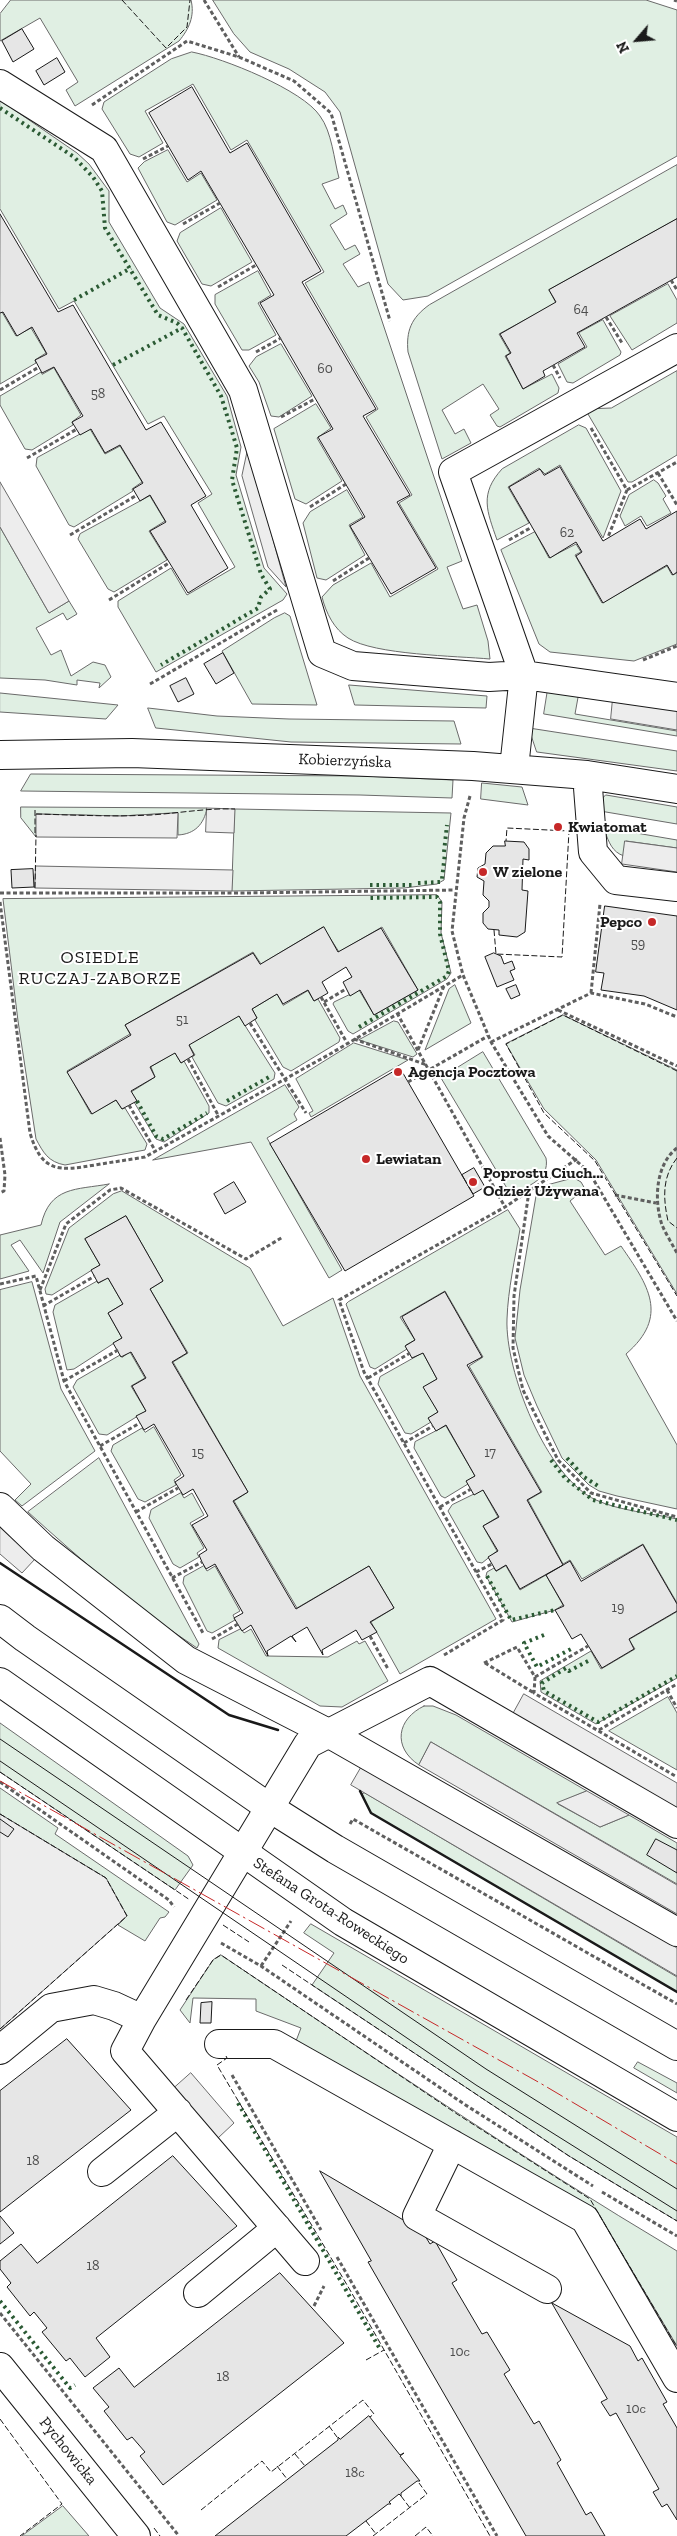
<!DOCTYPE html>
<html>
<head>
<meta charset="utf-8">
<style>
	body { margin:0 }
	#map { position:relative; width:677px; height:2536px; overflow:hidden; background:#fff; font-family:"Zilla Slab",serif }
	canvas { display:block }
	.north { position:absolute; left:612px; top:15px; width:50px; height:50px; -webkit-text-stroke:4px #fff; paint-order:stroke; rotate:243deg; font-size:14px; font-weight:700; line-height:20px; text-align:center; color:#1a1a1a }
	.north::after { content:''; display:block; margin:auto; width:18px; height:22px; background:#1a1a1a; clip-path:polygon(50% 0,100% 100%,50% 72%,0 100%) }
</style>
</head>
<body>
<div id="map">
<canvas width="677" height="2536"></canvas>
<div class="north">N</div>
</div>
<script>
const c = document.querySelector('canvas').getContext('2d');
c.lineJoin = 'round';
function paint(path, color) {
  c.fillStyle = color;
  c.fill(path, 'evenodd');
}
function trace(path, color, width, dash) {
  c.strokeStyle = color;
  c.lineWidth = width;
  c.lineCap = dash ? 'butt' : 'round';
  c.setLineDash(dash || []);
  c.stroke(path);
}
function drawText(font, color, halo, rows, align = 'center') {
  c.font = font + ' "Zilla Slab",serif';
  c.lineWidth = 4;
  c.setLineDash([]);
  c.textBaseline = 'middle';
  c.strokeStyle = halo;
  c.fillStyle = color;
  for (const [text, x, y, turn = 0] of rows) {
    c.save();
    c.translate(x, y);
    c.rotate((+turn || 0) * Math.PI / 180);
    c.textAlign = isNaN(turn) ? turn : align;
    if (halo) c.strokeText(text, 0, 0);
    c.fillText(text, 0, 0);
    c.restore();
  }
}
const green = new Path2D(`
	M11 0H191C195 16 189 29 179 41L75 106 66 90 78 82 40 18 0 41V14Z
	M213 0H646L677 10V156L428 296 403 300 388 284 340 112 325 92 289 69 250 52 234 34Z
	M192 52C223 58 303 90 320 116 332 132 334 160 339 178L322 184 335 209 343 205 347 214 330 225 345 250 355 245 360 254 343 264 358 287 369 282 462 561 447 567 463 609 477 605 488 641 490 659C457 656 374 655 348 638 334 629 326 613 322 597L333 585 371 563 390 597 438 569 399 503 412 495 366 417 378 409 305 283 324 272 247 140 231 150 193 84 145 111 163 143 139 157 130 154 102 109 104 102 171 59Z
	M0 100 77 153 89 164 109 191V222L160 308 184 324 227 396 241 447 236 475 264 568 287 594 283 600 156 672 118 607V601L171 568 187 595 235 567 198 503 212 494 164 416 148 424 74 301 59 309 0 209Z
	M168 150 187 182 201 173 217 200 175 225 167 222 138 168 144 162Z
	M677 165V219L549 290 556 303 499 334 510 353 505 356 523 389 552 374 559 388 558 393 500 427 497 426 490 415 499 409 483 384 442 410 455 434 464 429 471 443 442 459 408 352C406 331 411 318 429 305Z
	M221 208 252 262 211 286 202 284 177 241 180 233Z
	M258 271 271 295 258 303 276 335 249 350H242L215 304V295Z
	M668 284 677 300V323L632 350 610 316Z
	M2 312 16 336 31 328 46 353 35 360 36 363 0 384V314Z
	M603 320 621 352 620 355 573 383 567 382 558 364 587 347 579 333Z
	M281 344 312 396 279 417 271 416 259 382 249 366 256 357Z
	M54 368 81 415 72 422 73 425 32 450 25 449 0 405V396L41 372 42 374Z
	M677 371V455L632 482H628L585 409 611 408Z
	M316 404 331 428 317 438 342 481 306 504 295 499 274 429Z
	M579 425 586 428 621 491 603 538 560 465 545 474 539 468 508 487 529 523 497 540C487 511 479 494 502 469Z
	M90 429 105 454 120 446 142 482 132 489 133 491 74 527 69 525 36 466 37 458Z
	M654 480 658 483 666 496 663 499 671 513 647 526 641 516 625 526 620 516 629 495Z
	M347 490 363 517 349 525 365 555 326 580 317 578 303 523 310 512Z
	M150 496 165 521 149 531 167 560 114 592 108 589 78 539 80 534Z
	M0 527 49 613 69 601 77 614 67 620 63 613 36 628 51 655 61 650 71 676 93 662 105 665 111 677 99 688 100 683 77 680V685L45 680 0 678Z
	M535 532 549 558 576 544 581 552 575 555 602 603 667 566 672 575 677 573V644L634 661 550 652 539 644 501 550Z
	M285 613 290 616 317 705 252 704 222 651 274 618Z
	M349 685 487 696 486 708 355 705Z
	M548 689 579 692 575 714 677 731V736L544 714Z
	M0 693 118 705 106 719 0 712Z
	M148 708 217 716 289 719 454 721 461 744 291 742 156 728Z
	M529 728 677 751V771L537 752Z
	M31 774 362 776 453 780 452 798 360 795 21 791Z
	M482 783 522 787 528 805 481 799Z
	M606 795 677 807V824L600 811 602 799Z
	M21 807 207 808C204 824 195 834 178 835V813L121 816 37 814 36 837 21 818Z
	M235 809 451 813 444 880 437 884 404 888 232 891Z
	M607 828 677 840V848L626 841 624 856C612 852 609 842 605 832Z
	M437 895 442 902 441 933 451 973 447 979 353 1034 348 1031 333 1004 334 1002 359 990 374 1015 418 990 382 927 339 952 323 927 261 964 253 952 125 1025 130 1034 67 1071 91 1114 116 1100 122 1109 125 1108 147 1144 145 1150 65 1165C48 1162 43 1152 36 1139L18 1021 3 899Z
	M455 985 471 1023 425 1050 449 989Z
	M308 991 314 1001 318 999 340 1038 339 1042 291 1071 283 1067 255 1020 257 1018 252 1009 277 994 283 1005Z
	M563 1015 677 1070V1294L596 1160 544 1109 506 1044Z
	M239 1016 275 1073 274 1079 226 1106 218 1103 192 1057 195 1055 189 1045Z
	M394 1021 398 1022 417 1054 413 1057 359 1040Z
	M354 1043 408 1060 311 1117 309 1113 313 1111 296 1079Z
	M483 1052 546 1158C550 1180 527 1186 511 1195L441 1078Z
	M175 1053 181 1063 184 1061 209 1106V1113L164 1142 156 1139 134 1102 137 1101 131 1092 155 1077 151 1067Z
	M285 1085 299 1107 294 1114 297 1120 267 1138 342 1270 329 1278 251 1142 153 1160Z
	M574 1178 581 1182 585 1189 570 1201 605 1255 621 1246C648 1285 670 1316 626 1354L677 1445V1509L617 1496 599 1491 589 1485 562 1458 537 1406 524 1375 515 1338 520 1290 536 1196 544 1186Z
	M109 1184 60 1222 43 1273 20 1240 11 1245 29 1271 0 1279V1235L41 1225C50 1186 76 1190 109 1184Z
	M122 1191 250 1268 283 1326 333 1298 360 1376 496 1619 400 1674 371 1622 394 1608 369 1566 297 1608 234 1501 248 1492 173 1362 188 1353 150 1289 163 1281 126 1216 85 1239 100 1265 52 1295 46 1294 45 1289 69 1228 113 1194Z
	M508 1210 520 1229C515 1259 508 1289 507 1319 505 1371 546 1477 596 1500 620 1511 651 1513 677 1519V1603L643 1544 582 1579 570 1560 563 1564 528 1500 542 1492 469 1366 483 1357 445 1291 400 1317 415 1340 406 1345 407 1349 375 1369 370 1367 346 1304 348 1302Z
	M108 1278 123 1304 108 1313 122 1338 74 1369 67 1370 53 1312 55 1305 97 1281 98 1283Z
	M32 1282 61 1389 95 1451 22 1506 15 1500 31 1484 0 1451V1290Z
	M130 1352 145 1378 131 1386 146 1411 107 1435 99 1434 73 1387 77 1380 120 1355 122 1357Z
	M423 1353 437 1379 424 1387 438 1412 429 1418 431 1422 411 1434 405 1433 378 1384 380 1377Z
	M446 1426 475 1476 467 1481 468 1484 445 1498 441 1496 414 1448 415 1442Z
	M154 1427 181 1475 174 1480 176 1485 145 1502 138 1499 111 1451 113 1445 142 1428 145 1432Z
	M99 1458 199 1644 197 1648C136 1608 81 1560 28 1512Z
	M483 1490 498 1517 483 1526 497 1551 482 1563 477 1562 448 1511 452 1505Z
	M181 1493 184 1498 192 1493 204 1515 190 1523 204 1548 197 1553 199 1557 180 1568 173 1564 149 1518 151 1510Z
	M204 1566 207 1571 215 1566 240 1611 233 1615 235 1620 212 1633 207 1631 183 1583 184 1577Z
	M506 1566 520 1590 546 1575 563 1605 555 1610 512 1622 486 1576 487 1572 494 1568 496 1571Z
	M677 1612V1678L596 1724 541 1692 540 1681 591 1651 601 1669 635 1649 629 1640Z
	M241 1629 244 1633 251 1629 266 1656 328 1657 357 1641 359 1644 365 1641 388 1681 342 1707 320 1706 218 1648 219 1640Z
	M668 1697 677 1713V1770L609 1731Z
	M424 1706H433L456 1715 587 1791 558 1804 600 1827 629 1815 677 1843V1884L431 1742 419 1765C392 1747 397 1719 424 1706Z
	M0 1723 188 1856 193 1865 175 1890 0 1772Z
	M0 1788 58 1828 55 1834 169 1912 165 1917 160 1918 145 1941 118 1925 127 1916 106 1878 0 1814Z
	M365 1793 677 1977V1992L371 1813 362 1794Z
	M311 1924 677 2137V2221L569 2156 312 1985 334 1953 304 1933Z
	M221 1955C371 2056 521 2158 677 2251V2346L603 2222 584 2206 296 2041 301 2028 256 2011V1999L193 1998 190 2023 180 2010 213 1960Z
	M638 2062 677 2083V2093L634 2068Z
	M63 2506 89 2536H22Z`);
paint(green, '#e0efe3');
trace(green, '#6a6a6a', 1);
const parking = new Path2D(`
	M248 448 286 587 268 567 242 476Z
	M0 482 69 601 49 613 0 527Z
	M613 698 677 709V730L611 719Z
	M207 808 235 809 234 833 206 832Z
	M178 813 177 838 36 837V814L121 816Z
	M625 841 677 848V872L622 864Z
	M36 866 233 870 232 891 35 888Z
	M0 1525 35 1559 22 1573 0 1554Z
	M524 1694 677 1783V1810L513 1714Z
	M431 1742 677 1885V1914L419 1765Z
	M362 1766 677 1948V1976L351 1785Z
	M587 1791 629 1815 600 1827 557 1803Z
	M0 1814 106 1878 127 1916 0 2029Z
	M191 2073 234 2123 218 2138 173 2089Z`);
paint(parking, '#ededed');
trace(parking, '#6a6a6a', 1);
const building = new Path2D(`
	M22 29 34 49 13 62 2 41Z
	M57 58 65 72 44 85 36 71Z
	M192 87 230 153 247 143 321 271 302 282 376 409 363 416 410 495 397 502 436 568 391 594 350 526 365 517 318 437 333 429 260 303 274 295 201 171 188 180 149 113Z
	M0 214 58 312 73 305 146 430 161 422 206 496 191 505 228 568 188 593 150 531 166 522 150 495 140 501 133 489 143 483 120 445 105 453 91 429 80 435 72 422 83 416 54 367 42 373 35 360 47 354 32 327 17 336 3 312 0 313Z
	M677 219V277L577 333 585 347 543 371 545 376 523 389 506 356 511 353 500 334 556 302 549 290Z
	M560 467 603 541 640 519 646 529 677 511V572L673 575 667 565 603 603 576 556 582 552 576 542 550 558 509 487 540 469 544 475Z
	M223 653 234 673 216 684 204 664Z
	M186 678 194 694 178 702 170 686Z
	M505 841 524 842 529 849V860L523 859 522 890 528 891 525 932 517 937 499 935V930L488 929 483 923V913L489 907V901L483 895 484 881 477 877 478 868 485 864 486 853 493 846H505Z
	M33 869 34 887 12 888 11 870Z
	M605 906 677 916V1010L644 996 601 990 604 973 596 972Z
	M324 927 338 952 381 928 418 990 374 1015 360 990 350 996 343 982 352 977 346 967 322 982 328 993 314 1001 308 990 283 1004 277 994 252 1009 257 1018 245 1026 239 1016 189 1045 194 1055 181 1063 175 1053 150 1067 155 1077 131 1091 137 1101 122 1109 116 1100 92 1114 67 1072 131 1035 125 1025 253 953 260 964Z
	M494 953 501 956 504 964 512 961 515 969 510 971 514 980 497 987 485 957Z
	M516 985 520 995 511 999 506 989Z
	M400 1068 474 1196 345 1271 270 1144Z
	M474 1168 485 1187 473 1194 462 1175Z
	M234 1182 246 1202 225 1214 214 1194Z
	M126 1216 163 1281 150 1289 187 1353 172 1362 248 1492 233 1501 296 1609 369 1566 394 1608 370 1622 377 1632 362 1640 356 1630 322 1650 323 1655 307 1627 292 1636 296 1642 291 1636 267 1651 268 1656 251 1625 242 1631 234 1618 243 1613 215 1564 206 1569 202 1562 199 1555 207 1550 192 1525 208 1516 193 1489 183 1495 175 1482 184 1476 154 1424 144 1430 136 1416 146 1411 132 1386 146 1378 131 1352 121 1357 113 1343 122 1338 108 1313 123 1304 108 1278 98 1283 91 1270 100 1265 85 1239Z
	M445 1292 482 1357 467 1365 541 1492 527 1500 563 1565 520 1589 506 1565 496 1571 488 1557 498 1551 483 1526 499 1517 483 1490 474 1495 466 1481 475 1476 446 1425 436 1431 428 1418 438 1412 423 1387 437 1379 423 1353 412 1358 405 1346 415 1340 402 1317Z
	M643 1545 677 1604V1611L629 1639 634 1649 602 1668 581 1634 572 1639 555 1610 564 1606 546 1575 570 1561 581 1581Z
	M0 1819 14 1829 8 1837 0 1832Z
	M656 1839 677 1850V1873L647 1855Z
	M212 2002 211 2023H200L201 2003Z
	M67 2039 131 2110 0 2212V2091Z
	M173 2156 237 2226 96 2338 110 2357 85 2377 70 2358 66 2361 42 2332 47 2328 34 2312 30 2316 7 2287 11 2283 0 2269V2261L21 2244 37 2263Z
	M320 2171 422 2231 430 2244 435 2241 457 2280 452 2283 482 2334 487 2332 510 2370 504 2374 534 2424 539 2421 561 2460 557 2463 586 2515 591 2512 605 2536H526L368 2262 371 2261Z
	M0 2216 14 2233 0 2244Z
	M280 2273 344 2343 163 2485 140 2456 145 2452 132 2437 127 2440 104 2411 109 2407 93 2388 119 2368 134 2387Z
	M552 2303 630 2346 638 2361 642 2358 667 2402 663 2404 677 2428V2520L667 2504 662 2507 653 2492 659 2489 616 2413 610 2416 601 2402 607 2399Z
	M369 2416 400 2455 404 2453 400 2456 420 2481H417L401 2493V2496L399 2494 389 2502 391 2504H388L346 2536H215L338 2440V2437L340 2439Z`);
paint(building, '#e6e6e6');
trace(building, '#1a1a1a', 1);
const minor = new Path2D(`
	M0 84 104 149 243 390 322 653 353 666 489 677 524 675 677 697
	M0 755 132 753 473 766 587 775 677 789
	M514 768 524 675 453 472 677 348
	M587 775 593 852 616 880 677 887
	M0 1507 43 1548 186 1660 330 1734 677 1932
	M219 2044H274L585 2219 677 2378
	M0 2050 51 2008 94 2000 114 2006 142 2019
	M452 2144 417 2216 547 2289
	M102 2172 178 2112
	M305 2261 125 2051 142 2019 308 1744 430 1681 677 1824
	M198 2293 277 2228
	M0 2367 136 2536`);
const major = new Path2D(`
	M0 1619 25 1638 270 1808 335 1849 677 2046
	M0 1682 343 1922 677 2117`);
trace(minor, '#1a1a1a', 30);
trace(major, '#1a1a1a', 30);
trace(new Path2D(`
	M204 0 239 57
	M674 0 677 1
	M92 105 187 41 239 57 294 81 331 113 390 321
	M143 159 168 146
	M183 224 220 203
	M671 280 677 290
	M218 287 256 265
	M606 317 622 343
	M256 352 281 338
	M553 365 560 378
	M0 390 39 367
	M281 417 315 399
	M591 428 627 490 608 537
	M27 458 77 429
	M658 473 677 505
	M627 490 677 462
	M310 507 346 484
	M70 535 137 495
	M509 540 532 527
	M333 581 369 558
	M109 600 169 563
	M643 660 677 646
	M150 684 277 610
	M470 796 464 818 452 931 463 975 491 1042 548 1136 589 1172 677 1321
	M0 893H243L455 890
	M0 902 30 1133C42 1173 59 1171 95 1165 112 1162 128 1160 145 1157L330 1054 463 975
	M591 993 600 904
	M321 997 347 1043
	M324 1002 346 989
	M558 1010 677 1066
	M397 1013 505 1207
	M250 1023 306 1113
	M354 1039 427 1065
	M491 1042 591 993 645 1004 677 1017
	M418 1050 444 986
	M188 1059 218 1115
	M408 1082 488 1036
	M129 1105 156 1152
	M0 1138 5 1175 4 1191 0 1193
	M677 1148C655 1165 654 1201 662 1225 666 1234 672 1244 677 1253
	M529 1191 514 1296 513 1348 523 1390 558 1460 591 1493 677 1517
	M615 1195 656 1203
	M0 1284 36 1276 64 1381 203 1633
	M40 1290 66 1224 110 1190 121 1188 246 1259 283 1237
	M43 1306 95 1276
	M368 1378 410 1353
	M64 1381 118 1350
	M404 1443 433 1426
	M100 1446 140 1423
	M440 1507 471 1489
	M136 1512 178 1488
	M476 1572 492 1564
	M172 1578 202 1562
	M370 1636 388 1669
	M212 1639 238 1624
	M444 1655 503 1620 364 1372 339 1300 505 1207 577 1159
	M484 1663 517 1647 535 1677 534 1693 677 1777
	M485 1663 534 1693
	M535 1677 588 1646
	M667 1690 677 1708
	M599 1730 677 1684
	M0 1782 169 1900 174 1907
	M350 1824 353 1819 677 2004
	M221 1943 261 1966 464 2104 593 2186
	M261 1966 291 1921
	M232 2075 321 2230
	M602 2192 677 2236
	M337 2257 497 2536
	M314 2306 324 2286
	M0 2313 179 2536`), '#5f5f5f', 3, [4, 2.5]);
trace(minor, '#fff', 28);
trace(major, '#fff', 28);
trace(new Path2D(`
	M0 1739 486 2069 677 2189
	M0 1761 476 2085 677 2211`), '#1a1a1a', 1);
trace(new Path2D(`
	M0 108 74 157 93 177 102 191 105 228 158 315 177 323 182 328 221 396 237 448 232 480 261 574 270 589 261 597 258 608 161 665
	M74 300 131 268
	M113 365 182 328
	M444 852 447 825
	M418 883 440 882 442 879 445 853
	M370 885H415
	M359 1027 447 976 449 971 440 934V902L437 897 368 898
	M137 1101 156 1136 163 1139 207 1113
	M227 1101 269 1077
	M567 1458 584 1477 598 1486
	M551 1460 565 1478 593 1500 677 1520
	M487 1576 511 1620 555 1610
	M544 1635 524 1643 537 1667 571 1649
	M588 1661 569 1671 566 1668 542 1683 544 1691 598 1722 677 1676
	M238 2103 380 2349
	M0 2301 70 2388 75 2385`), '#2b5a34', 4, [2.5, 4]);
trace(new Path2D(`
	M122 0 166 48 187 27 190 0
	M36 814C75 815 113 817 151 815 180 813 207 808 235 809
	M35 833V808
	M35 888 36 835
	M494 930 496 954 562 957 569 831 507 828 506 841
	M677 1071 563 1015 506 1044 544 1113 595 1161 677 1296
	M677 1158C662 1177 663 1198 668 1221L677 1228
	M0 1772 190 1900
	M0 1814 106 1878 127 1916 0 2029
	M223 1925 249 1942
	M282 1965 569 2156 677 2221
	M186 2000 213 1960 221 1955 457 2114 590 2199 677 2347
	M226 2056 227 2058 217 2065 350 2290 490 2536
	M366 2360 384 2350
	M0 2419 62 2504 20 2536
	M329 2426 337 2437
	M295 2454 305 2466
	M277 2466 287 2479
	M401 2496 410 2508
	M201 2510 262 2461 271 2472 363 2400 374 2414 370 2417
	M366 2521 376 2534
	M154 2528 160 2536
	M373 2536 427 2494 419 2483
	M415 2536 426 2527 433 2536`), '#1a1a1a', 1, [6, 2.5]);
trace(new Path2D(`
	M0 1563 229 1715 278 1730
	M360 1791 371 1813 677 1992`), '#1a1a1a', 2.5);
trace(new Path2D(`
	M0 1781 540 2083 677 2164`), '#c62828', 1, [18, 4, 2.5, 4]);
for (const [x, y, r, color] of [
	[558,827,5,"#c62828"],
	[483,872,5,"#c62828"],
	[652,922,5,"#c62828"],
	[398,1072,5,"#c62828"],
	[366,1159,5,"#c62828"],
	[473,1182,5,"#c62828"]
]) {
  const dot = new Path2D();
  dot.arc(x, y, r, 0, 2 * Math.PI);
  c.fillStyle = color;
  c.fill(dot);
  trace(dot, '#fff', 2);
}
drawText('14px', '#4d4d4d', null, [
	["64",581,310],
	["60",325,369],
	["58",98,394],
	["62",567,533],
	["59",638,944],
	["51",182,1020],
	["15",198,1453],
	["17",490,1453],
	["19",618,1608],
	["18",33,2161],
	["18",93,2266],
	["10c",460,2352],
	["18",223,2377],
	["10c",636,2409],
	["18c",355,2473]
]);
drawText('16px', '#1a1a1a', '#fff', [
	["Kobierzyńska",345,761,2],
	["Stefana Grota-Roweckiego",331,1911,33],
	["Pychowicka",68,2451,51]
]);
drawText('bold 16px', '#1a1a1a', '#fff', [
	["Kwiatomat",568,827],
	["W zielone",493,872],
	["Pepco",642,922,"right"],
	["Agencja Pocztowa",408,1072],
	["Lewiatan",376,1159],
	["Poprostu Ciuch...",483,1173],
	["Odzież Używana",483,1191]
], 'left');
c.letterSpacing = '1px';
drawText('18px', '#1a1a1a', '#fff', [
	["OSIEDLE",100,958],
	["RUCZAJ-ZABORZE",100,979]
]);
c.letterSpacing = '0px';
</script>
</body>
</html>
